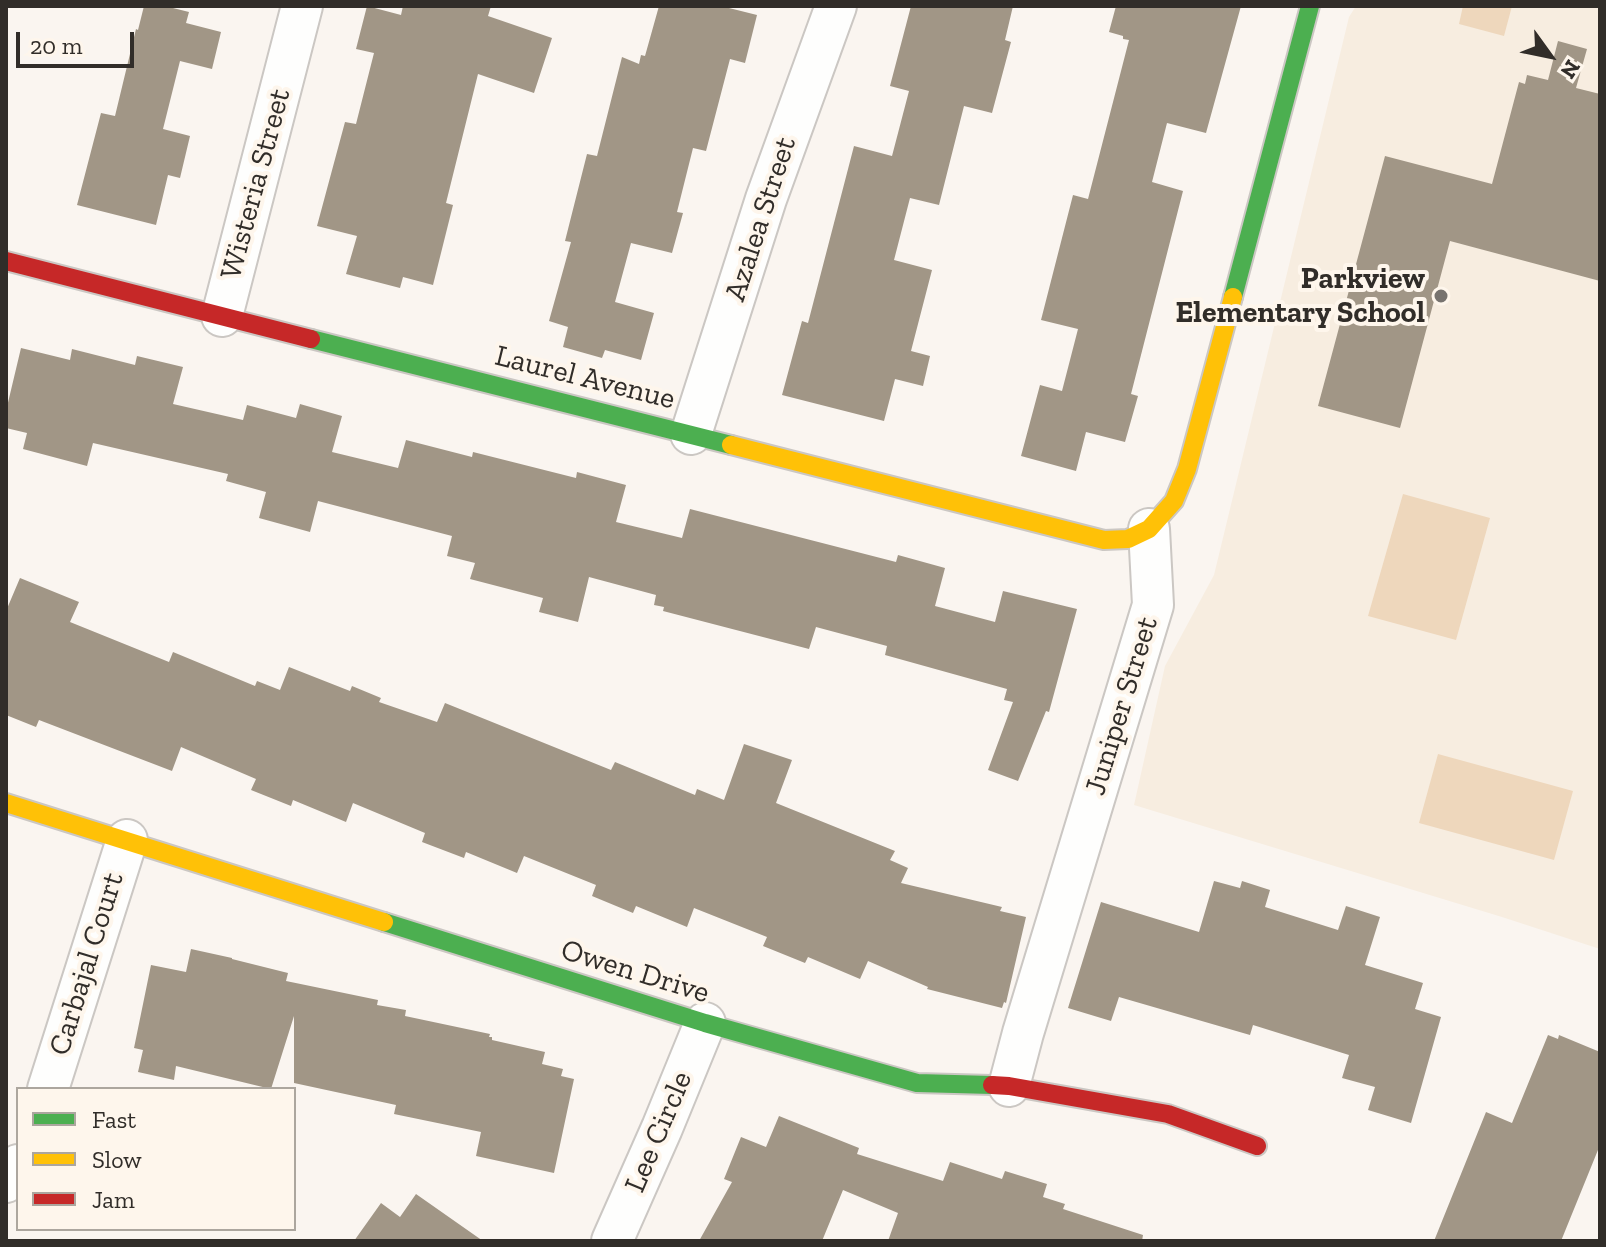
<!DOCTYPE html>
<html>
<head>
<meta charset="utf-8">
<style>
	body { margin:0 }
	#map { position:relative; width:1606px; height:1247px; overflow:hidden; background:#faf5f0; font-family:"Zilla Slab",serif }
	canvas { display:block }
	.frame { position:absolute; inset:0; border:8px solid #312d29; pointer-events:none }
	.legend { position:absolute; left:16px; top:1087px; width:280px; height:144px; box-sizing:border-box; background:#fef6ec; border:2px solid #aca69e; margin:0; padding:10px 14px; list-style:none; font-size:24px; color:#312d29 }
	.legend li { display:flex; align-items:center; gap:16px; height:40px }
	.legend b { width:40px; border:2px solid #aca69e }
	.north { position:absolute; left:1510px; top:16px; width:80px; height:80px; -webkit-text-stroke:6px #fef6ec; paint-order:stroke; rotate:123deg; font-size:22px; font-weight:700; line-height:32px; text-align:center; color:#312d29 }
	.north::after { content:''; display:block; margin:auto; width:28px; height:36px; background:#312d29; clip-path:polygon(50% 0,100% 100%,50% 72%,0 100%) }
	.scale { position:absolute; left:16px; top:32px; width:118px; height:36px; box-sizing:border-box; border:4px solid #312d29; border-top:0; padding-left:10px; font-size:24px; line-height:28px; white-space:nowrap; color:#312d29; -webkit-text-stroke:6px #fef6ec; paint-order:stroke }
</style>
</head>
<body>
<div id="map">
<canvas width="1606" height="1247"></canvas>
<div class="frame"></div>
<ul class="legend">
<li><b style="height:10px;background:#4caf50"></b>Fast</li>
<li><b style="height:10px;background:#ffc107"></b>Slow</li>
<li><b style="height:10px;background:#c62828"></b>Jam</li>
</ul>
<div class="north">N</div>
<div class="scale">20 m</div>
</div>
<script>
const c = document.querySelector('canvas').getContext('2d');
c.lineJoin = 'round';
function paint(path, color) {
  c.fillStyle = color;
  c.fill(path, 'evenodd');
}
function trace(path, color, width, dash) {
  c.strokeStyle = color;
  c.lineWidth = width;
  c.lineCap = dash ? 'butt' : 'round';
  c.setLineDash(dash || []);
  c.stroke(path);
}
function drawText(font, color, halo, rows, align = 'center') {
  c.font = font + ' "Zilla Slab",serif';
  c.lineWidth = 8;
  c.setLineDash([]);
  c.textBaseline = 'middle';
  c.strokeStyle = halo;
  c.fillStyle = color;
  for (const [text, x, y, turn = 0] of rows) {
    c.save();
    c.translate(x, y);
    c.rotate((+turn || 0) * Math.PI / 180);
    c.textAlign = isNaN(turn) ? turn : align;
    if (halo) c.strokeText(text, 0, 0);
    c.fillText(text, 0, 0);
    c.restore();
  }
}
paint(new Path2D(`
	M1356 6H1600V949L1502 917 1134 805 1165 666 1214 575 1349 17Z`), '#f7ede0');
paint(new Path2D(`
	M1463 6H1512L1504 36 1459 24Z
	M1403 494 1490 518 1456 640 1368 616Z
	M1438 754 1573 791 1554 860 1419 823Z`), '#eed7bc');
paint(new Path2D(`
	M144 6H165L189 12 186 23 221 32 212 69 180 61 163 129 190 136 180 178 168 175 156 225 77 205 101 113 115 116 136 29 138 30Z
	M367 6 401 15 403 6H491L488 16 552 38 534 93 478 74 446 203 453 205 433 285 403 277 400 288 346 274 357 236 317 226 345 122 356 124 374 53 356 49Z
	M659 6H721L757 15 745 63 730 59 706 151 693 148 677 212 683 213 672 253 631 243 615 302 654 313 641 360 605 350 602 358 563 347 568 327 549 321 571 242 565 241 587 154 597 156 622 57 639 64 641 55 645 56Z
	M911 6H1013L1005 40 1011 42 992 113 964 106 939 205 910 198 894 260 932 270 911 351 930 356 923 386 895 379 884 421 782 395 802 321 808 323 854 146 892 156 909 91 890 86Z
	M1116 6H1241L1206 133 1167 123 1152 182 1183 191 1131 394 1138 396 1125 442 1086 432 1076 471 1021 456 1040 385 1062 391 1078 329 1041 320 1073 195 1088 199 1129 40 1123 39V36L1109 32Z
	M1558 41 1587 49 1576 88 1600 94V281L1450 241 1400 428 1318 406 1385 156 1492 184 1519 82 1525 84 1527 75 1548 80Z
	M21 348 70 360 72 349 135 365 137 356 183 367 173 404 243 420 247 405 296 418 300 404 342 416 332 452 398 468 406 440 472 457 473 452 576 478 577 472 626 485 616 522 682 538 690 509 896 562 898 555 945 568 935 606 995 622 1003 591 1077 609 1049 712 1046 711 1018 781 988 770 1013 702 1004 700 1007 689 885 655 887 646 816 627 809 649 663 611 664 607 654 605 656 595 589 577 578 622 539 612 543 598 470 579 475 563 447 556 452 536 318 501 310 532 259 518 266 492 226 481 228 474 93 443 87 466 23 449 27 433 6 428V411Z
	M20 578 79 602 70 622 169 662 173 652 255 686 257 681 280 690 289 667 350 691 352 686 381 698 379 702 437 722 445 703 611 770 615 762 695 795 697 789 724 800 744 744 792 760 776 803 895 851 890 860 908 868 901 883 1002 907 1000 911 1026 917 1006 1003 1004 1002 1002 1008 927 989 928 987 868 961 860 979 808 957 805 963 763 946 767 937 694 908 687 927 636 906 633 913 592 896 596 885 524 856 517 873 466 852 464 858 422 842 425 833 353 803 346 822 293 800 291 806 251 790 256 779 181 747 172 771 39 720 36 727 6 715V611Z
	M1214 881 1240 888 1242 881 1270 890 1265 907 1338 930 1346 906 1380 917 1365 965 1423 983 1415 1009 1441 1017 1411 1123 1368 1110 1375 1087 1342 1078 1349 1055 1253 1025 1250 1035 1119 997 1111 1021 1068 1008 1101 902 1199 932Z
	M191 949 232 958V959L288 973 286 981 378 1000 377 1005 406 1010 405 1016 490 1034 489 1037H492V1040L545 1052 542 1064 563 1069 561 1076 574 1079 554 1173 476 1156 481 1132 394 1114 396 1105 294 1083V1016L271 1089 176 1066 174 1080 138 1072 143 1050 134 1048 151 965 186 972Z
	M1548 1035 1558 1039 1559 1035 1600 1052V1145L1561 1241H1434L1486 1112 1512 1123Z
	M779 1116 859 1148 857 1154 943 1181 950 1162 1002 1179 1005 1171 1047 1184 1043 1197 1065 1204 1063 1209 1143 1235 1142 1241H888L898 1213 843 1190 822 1241H699L732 1182 724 1179 741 1137 766 1147Z
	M416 1194 483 1241H354L381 1203 400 1217Z`), '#a19686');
const street = new Path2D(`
	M222 316 302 6
	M691 434 766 199 836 6
	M1009 1086 1023 1033 1153 605 1149 529
	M48 1089 127 840
	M6 1182 18 1165
	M612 1241 662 1128 705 1023`);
const fast = new Path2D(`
	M1233 297 1310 6
	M311 339 731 445
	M384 922 705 1023 917 1083 992 1085`);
const slow = new Path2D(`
	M731 445 1104 540 1128 539 1149 529 1174 501 1187 469 1233 297
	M6 803 384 922`);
const jam = new Path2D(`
	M6 261 311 339
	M992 1085 1009 1086 1168 1114 1257 1146`);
trace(street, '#cbc7c3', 44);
trace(fast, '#cbc7c3', 22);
trace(slow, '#cbc7c3', 22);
trace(jam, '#cbc7c3', 22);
trace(street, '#fefefd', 40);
trace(fast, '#4caf50', 18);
trace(slow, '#ffc107', 18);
trace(jam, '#c62828', 18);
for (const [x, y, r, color] of [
	[1441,296,8,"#77736f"]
]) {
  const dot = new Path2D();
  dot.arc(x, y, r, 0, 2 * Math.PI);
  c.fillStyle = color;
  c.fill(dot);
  trace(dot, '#fef6ec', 3);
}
drawText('30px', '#312d29', '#fef6ec', [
	["Wisteria Street",256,184,-75],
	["Azalea Street",761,219,-72],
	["Laurel Avenue",585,378,14],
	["Juniper Street",1122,706,-73],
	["Carbajal Court",87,964,-73],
	["Owen Drive",635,972,17],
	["Lee Circle",659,1132,-67]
]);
drawText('bold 30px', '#312d29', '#fef6ec', [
	["Parkview",1425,279],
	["Elementary School",1425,313]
], 'right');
</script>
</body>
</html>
